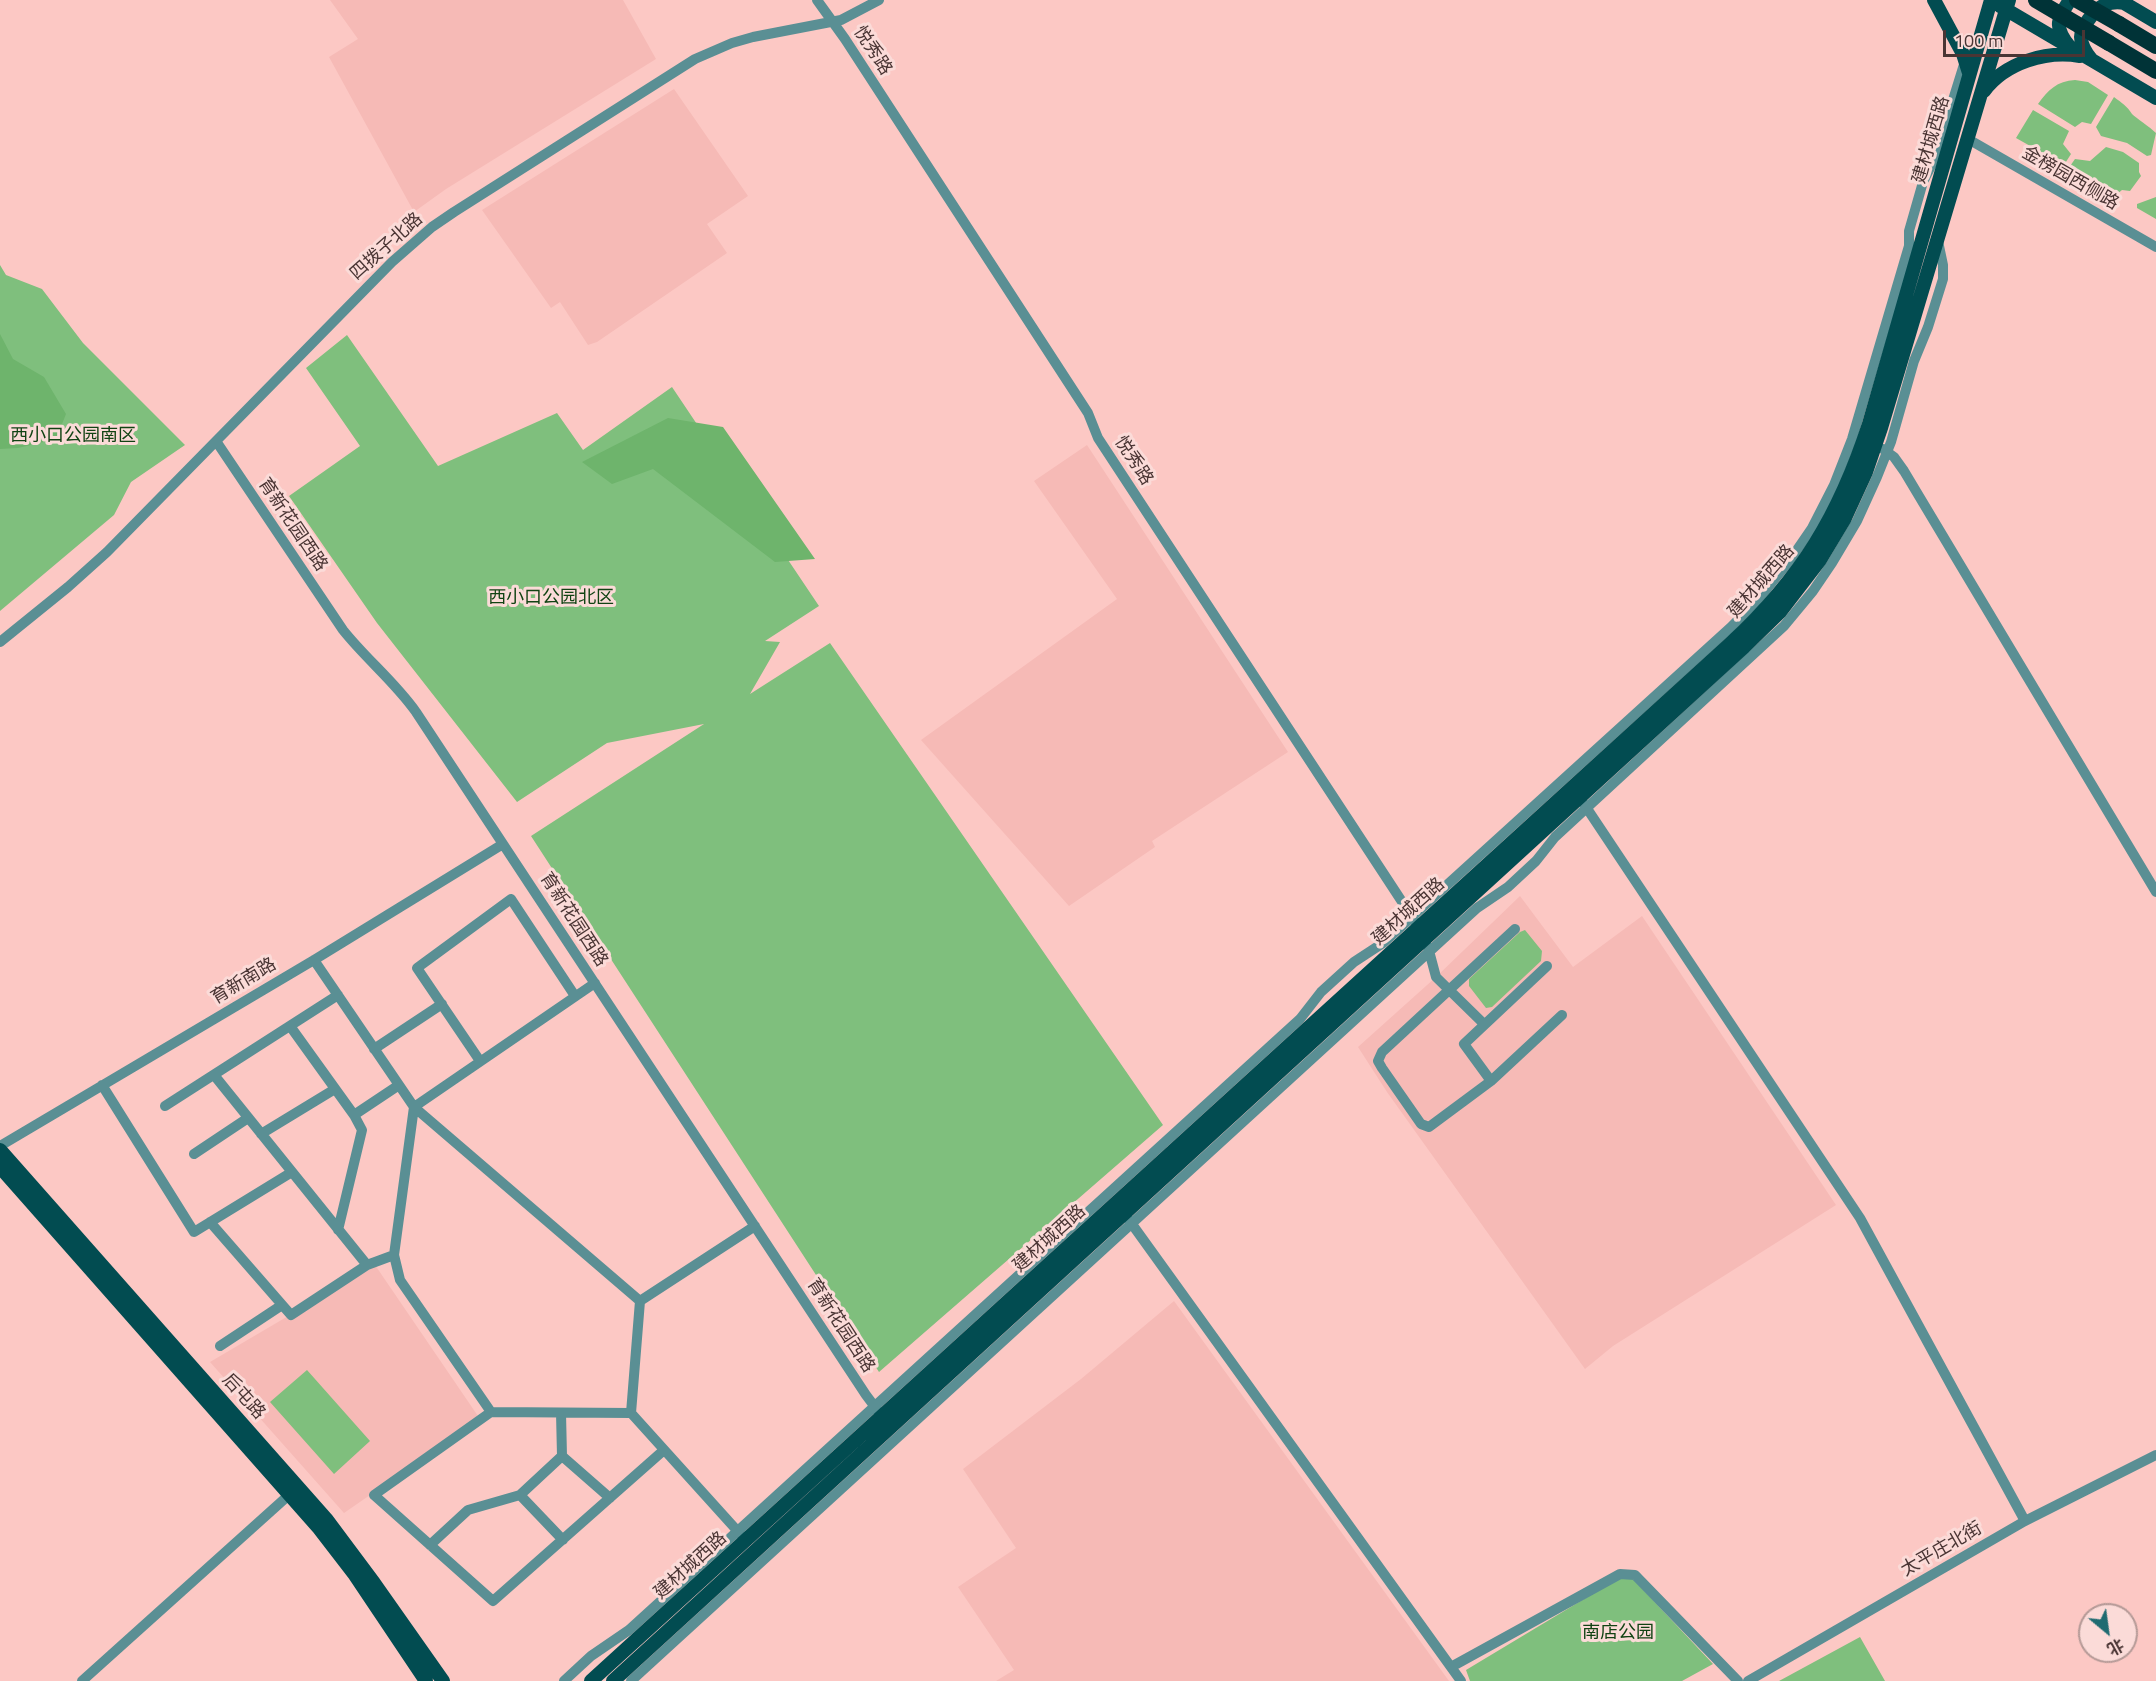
<!DOCTYPE html>
<html>
<head>
<meta charset="utf-8">
<style>
	body { margin:0 }
	#map { position:relative; width:2156px; height:1681px; overflow:hidden; background:#fcc8c4; font-family:"Titillium Web","Noto Sans SC",sans-serif }
	canvas { display:block }
	.north { position:absolute; left:2078px; top:1603px; width:60px; height:60px; box-sizing:border-box; background:#fbdbd8; border:2px solid #b49996; border-radius:50%; rotate:151deg; font-size:16px; font-weight:700; line-height:24px; text-align:center; color:#4a3534 }
	.north::after { content:''; display:block; margin:auto; width:21px; height:27px; background:#1f6b71; clip-path:polygon(50% 0,100% 100%,50% 72%,0 100%) }
	.scale { position:absolute; left:1943px; top:30px; width:142px; height:27px; box-sizing:border-box; border:3px solid #4a3534; border-top:0; padding-left:8px; font-size:18px; line-height:21px; white-space:nowrap; color:#4a3534; -webkit-text-stroke:4px #fbdbd8; paint-order:stroke }
</style>
</head>
<body>
<div id="map">
<canvas width="2156" height="1681"></canvas>
<div class="north">北</div>
<div class="scale">100 m</div>
</div>
<script>
const c = document.querySelector('canvas').getContext('2d');
c.lineJoin = 'round';
function paint(path, color) {
  c.fillStyle = color;
  c.fill(path, 'evenodd');
}
function trace(path, color, width, dash) {
  c.strokeStyle = color;
  c.lineWidth = width;
  c.lineCap = dash ? 'butt' : 'round';
  c.setLineDash(dash || []);
  c.stroke(path);
}
function drawText(font, color, halo, rows, align = 'center') {
  c.font = font + ' "Titillium Web","Noto Sans SC",sans-serif';
  c.lineWidth = 6;
  c.setLineDash([]);
  c.textBaseline = 'middle';
  c.strokeStyle = halo;
  c.fillStyle = color;
  for (const [text, x, y, turn = 0] of rows) {
    c.save();
    c.translate(x, y);
    c.rotate((+turn || 0) * Math.PI / 180);
    c.textAlign = isNaN(turn) ? turn : align;
    if (halo) c.strokeText(text, 0, 0);
    c.fillText(text, 0, 0);
    c.restore();
  }
}
paint(new Path2D(`
	M330 0H623L656 59 446 189 414 212 329 57 358 39Z
	M674 89 748 196 707 224 727 253 597 342 588 345 560 302 551 308 482 210Z
	M1087 445 1288 752 1152 841 1155 847 1069 906 921 740 1117 599 1034 481Z
	M1520 896 1573 967 1642 916 1836 1205 1613 1346 1585 1369 1387 1092 1358 1047 1436 977Z
	M375 1265 480 1419 344 1513 210 1362Z
	M1174 1301 1449 1681H996L1014 1670 958 1587 1016 1548 963 1469 1081 1379Z`), '#f6bab6');
paint(new Path2D(`
	M2075 80 2088 82 2108 95 2091 124 2082 122 2075 127 2038 104C2048 90 2057 81 2075 80Z
	M2114 97C2122 103 2127 106 2132 114 2136 118 2150 127 2156 133L2151 155 2147 156 2127 143 2101 136 2096 127Z
	M2033 110 2069 131 2063 144 2071 154 2064 165 2016 138Z
	M2106 147 2123 152 2139 163V172L2141 176 2130 191 2122 190 2116 195 2068 169 2075 159 2090 161Z
	M2156 197V219L2137 208V204Z
	M0 265 6 275 42 289 83 343 185 445 131 482 114 515 0 611Z
	M347 335 438 466 557 413 583 450 672 387 819 606 765 641 780 642 750 694 830 643 1163 1125 879 1372 531 836 704 724 607 743 517 802 377 623 289 496 360 446 306 368Z
	M1525 930 1542 951 1541 961 1492 1007 1486 1008 1469 986V979L1520 932Z
	M307 1370 370 1441 334 1474 270 1402Z
	M1619 1578H1632L1713 1664 1682 1681H1470L1466 1670Z
	M1860 1637 1885 1681H1779Z`), '#7fbf7d');
paint(new Path2D(`
	M0 334 13 359 44 377 66 414 56 439 18 448 0 449Z
	M668 418 723 427 815 559 775 562 653 469 612 484 582 462Z`), '#6eb46c');
trace(new Path2D(`
	M817 0 845 39 1088 413 1098 438 1416 923
	M1968 139 2156 247
	M216 441 343 630C366 659 395 682 416 712L866 1395 878 1411
	M1883 449 1894 457 1904 471 2156 892
	M0 642 68 587 107 552 392 262 432 227 454 212 695 59 732 43 753 37 841 20 879 0
	M1584 804 1860 1218 2025 1521
	M1515 929 1382 1052 1378 1061 1382 1068 1421 1124 1429 1127 1491 1081 1562 1015
	M1428 947 1436 977 1484 1024
	M314 960 414 1107 394 1255 400 1280 491 1412 631 1413
	M595 983 414 1107 640 1301 631 1413 742 1536
	M290 1026 354 1115 362 1130 338 1230
	M374 1049 442 1004
	M480 1061 417 968 511 899 575 996
	M214 1075 367 1265 394 1255
	M1491 1081 1464 1044 1547 966
	M102 1085 194 1232 292 1172
	M165 1106 338 995
	M354 1115 399 1085
	M261 1134 335 1089
	M0 1146 314 960 503 844
	M194 1154 248 1118
	M1129 1220 1461 1681
	M210 1222 291 1315 367 1265
	M640 1301 755 1226
	M220 1346 282 1305
	M491 1412 374 1495 493 1601 664 1450
	M561 1413 562 1456
	M563 1540 520 1495 562 1456 610 1498
	M430 1545 468 1510 520 1495
	M1451 1667 1620 1574 1635 1575 1738 1681
	M82 1681 290 1494
	M564 1681 591 1656 629 1630 1300 1019 1321 992 1354 962 1383 943 1730 628 1755 603 1790 560 1812 528 1834 485 1852 439 1909 246V231L1923 182 1935 158 1966 58
	M631 1681 1477 908 1508 887 1536 861 1555 837 1784 626 1813 591 1832 563 1857 521 1877 477 1891 442 1914 361 1928 327 1943 279V265L1938 241
	M1748 1681 2025 1521 2156 1455`), '#5a8f94', 10);
trace(new Path2D(`
	M1934 0 1963 54 1969 73
	M2119 0 2156 22
	M2000 6 2156 98
	M2069 46C2053 27 2058 18 2070 0
	M2091 59C2086 53 2081 45 2081 37 2081 30 2085 25 2089 19 2098 6 2109 0 2125 3
	M1984 91C2005 63 2046 50 2080 56
	M0 1150 327 1520 374 1583 443 1681
	M0 1167 318 1527 355 1575 426 1681
	M591 1681 1731 643C1802 577 1839 516 1869 424L1991 0
	M613 1681 1744 647 1780 612 1820 560 1844 520 1866 472 1881 428 2009 0`), '#024c51', 14);
trace(new Path2D(`
	M2119 24 2156 46
	M2109 43 2156 71`), '#003337', 16);
trace(new Path2D(`
	M2036 0 2109 43
	M2077 0 2119 24`), '#003337', 16);
drawText('18px', '#4a3534', '#fbdbd8', [
	["悦秀路",872,51,57],
	["建材城西路",1932,140,-74],
	["金榜园西侧路",2070,179,30],
	["四拨子北路",387,247,-42],
	["悦秀路",1133,461,57],
	["育新花园西路",292,525,56],
	["建材城西路",1762,582,-49],
	["建材城西路",1409,912,-42],
	["育新花园西路",573,920,57],
	["育新南路",244,982,-31],
	["建材城西路",1050,1239,-42],
	["育新花园西路",840,1326,57],
	["后屯路",243,1397,48],
	["太平庄北街",1942,1550,-30],
	["建材城西路",691,1566,-42]
]);
drawText('18px', '#114313', '#fbdbd8', [
	["西小口公园南区",73,437],
	["西小口公园北区",551,599],
	["南店公园",1618,1634]
]);
</script>
</body>
</html>
